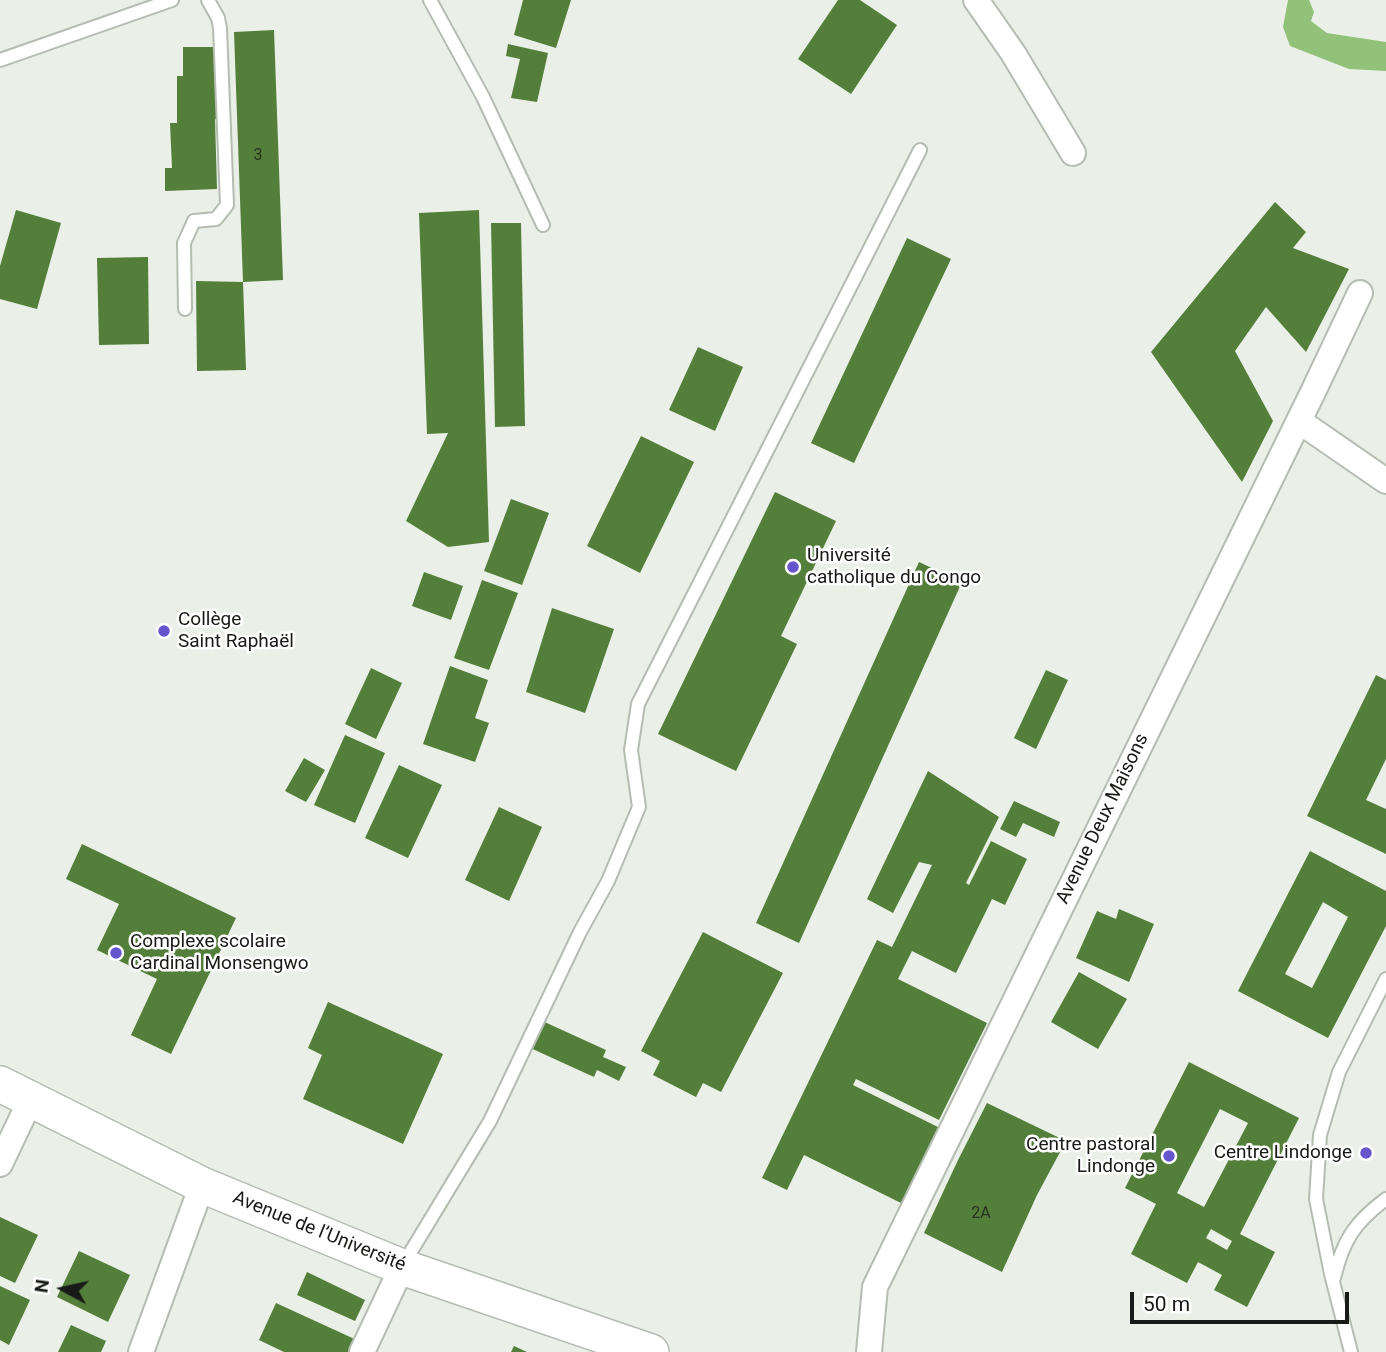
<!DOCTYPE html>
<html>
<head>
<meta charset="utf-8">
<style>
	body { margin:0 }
	#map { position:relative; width:1386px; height:1352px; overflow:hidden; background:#eaf0e7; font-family:Roboto,sans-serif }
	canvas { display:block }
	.north { position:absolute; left:28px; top:1254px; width:70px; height:70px; -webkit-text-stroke:5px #fff; paint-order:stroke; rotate:278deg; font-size:19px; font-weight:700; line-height:28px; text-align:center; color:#171a16 }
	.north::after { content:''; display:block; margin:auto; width:24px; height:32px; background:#171a16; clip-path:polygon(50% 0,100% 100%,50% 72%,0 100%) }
	.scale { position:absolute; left:1130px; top:1292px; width:219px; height:32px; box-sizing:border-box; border:4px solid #171a16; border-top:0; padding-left:9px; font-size:21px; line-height:24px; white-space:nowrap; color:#171a16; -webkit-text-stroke:5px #fff; paint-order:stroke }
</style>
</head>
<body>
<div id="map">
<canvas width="1386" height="1352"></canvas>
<div class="north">N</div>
<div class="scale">50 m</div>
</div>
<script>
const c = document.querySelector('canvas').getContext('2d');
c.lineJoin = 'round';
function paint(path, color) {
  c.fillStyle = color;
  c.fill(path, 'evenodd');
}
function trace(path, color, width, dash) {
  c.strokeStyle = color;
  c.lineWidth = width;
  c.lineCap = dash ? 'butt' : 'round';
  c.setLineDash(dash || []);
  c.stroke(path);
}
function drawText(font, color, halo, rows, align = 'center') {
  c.font = font + ' Roboto,sans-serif';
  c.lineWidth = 5;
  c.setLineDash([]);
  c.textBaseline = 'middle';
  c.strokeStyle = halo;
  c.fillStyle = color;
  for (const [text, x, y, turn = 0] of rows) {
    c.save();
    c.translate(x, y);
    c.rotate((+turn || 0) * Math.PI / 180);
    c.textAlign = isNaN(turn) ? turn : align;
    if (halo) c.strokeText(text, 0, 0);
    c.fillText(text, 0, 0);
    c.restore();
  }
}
paint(new Path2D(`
	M1288 0H1309L1314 12 1311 21 1327 33 1386 42V71L1349 69 1290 46 1283 27Z`), '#92c17a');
paint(new Path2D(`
	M523 0H571L556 48 514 35Z
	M838 0H860L897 25 851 94 798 59Z
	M274 30 283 280 243 282 234 32Z
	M508 44 548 53 537 102 511 98 520 59 506 56Z
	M183 47H218L219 121 215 119 217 189 165 191V168H172L170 123H177V76H183Z
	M1275 202 1306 232 1293 248 1349 269 1306 352 1266 307 1235 351 1273 421 1242 482 1151 352Z
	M16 210 61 223 37 309 0 299V266Z
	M479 210 489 542 448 547 406 521 448 433 427 434 419 213Z
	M491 223H521L525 426 495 427Z
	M907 238 951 259 854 463 811 443Z
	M148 257 149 344 99 345 97 258Z
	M196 281 243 282 246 370 197 371Z
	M698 347 743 367 715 431 669 410Z
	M641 436 694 462 640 573 587 546Z
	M775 492 836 521 781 636 797 644 736 771 658 734Z
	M511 499 549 513 522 585 484 571Z
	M919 562 962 582 799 943 756 923Z
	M424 572 463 586 451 620 412 606Z
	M482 580 518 593 489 670 454 658Z
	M552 608 614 629 585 713 526 692Z
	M450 666 488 680 475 718 489 723 475 762 423 744Z
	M371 668 402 683 376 739 345 724Z
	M1046 670 1068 680 1036 749 1014 738Z
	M1376 675 1386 680V759L1366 800 1386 809V854L1307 816Z
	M345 735 385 753 355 823 314 805Z
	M304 758 325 770 306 802 285 791Z
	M399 765 442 785 408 858 365 838Z
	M928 771 999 817 966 883 969 885 991 841 1027 859 1005 905 992 899 956 973 912 951 898 979 987 1023 939 1120 856 1079 853 1085 940 1128 903 1204 804 1155 787 1190 762 1178 877 940 892 947 932 865 919 862 893 913 867 899Z
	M1014 801 1060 822 1054 837 1023 823 1016 837 1000 829Z
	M499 807 542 827 509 901 465 880Z
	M82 844 236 918 171 1054 131 1035 157 979 97 950 119 904 66 879Z
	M1310 851 1386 891V926L1328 1038 1238 991ZM1323 902 1348 917 1312 988 1285 974Z
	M1119 909 1154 924 1129 982 1076 958 1097 911 1116 919Z
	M703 932 783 973 721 1092 703 1083 696 1097 653 1075 660 1061 641 1051Z
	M1079 972 1127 999 1098 1049 1051 1022Z
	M328 1002 443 1054 403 1144 303 1099 322 1055 308 1048Z
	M538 1019 606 1050 603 1057 626 1067 619 1081 597 1070 594 1077 526 1046Z
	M1189 1062 1299 1118 1240 1234 1275 1252 1247 1307 1214 1290 1222 1275 1198 1262 1187 1283 1131 1254 1156 1204 1125 1188ZM1220 1109 1248 1123 1204 1207 1177 1193ZM1211 1229 1232 1241 1227 1250 1206 1238Z
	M987 1103 1066 1141 1037 1195 1002 1272 924 1233 958 1160Z
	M0 1217 38 1235 15 1283 0 1276Z
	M79 1251 130 1275 108 1322 57 1297Z
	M307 1272 365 1300 355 1321 297 1295Z
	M0 1286 30 1300 9 1345 0 1340Z
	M276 1303 361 1342 357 1352H284L259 1340Z
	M71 1325 106 1341 101 1352H58Z
	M514 1346 527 1352H511Z`), '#537f3a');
const service = new Path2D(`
	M430 0 483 97 543 225
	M0 60 172 0
	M185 309 184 243 194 221 216 219 227 205 220 28 218 18 208 0
	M404 1263 490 1121 580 932 608 881 639 807 631 750 638 704 920 150
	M1334 1278C1343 1240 1355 1222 1386 1199
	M1351 1352 1331 1274 1316 1199 1320 1135 1339 1072 1386 979`);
const minor = new Path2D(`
	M976 0 1013 53 1073 153
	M1299 421 1386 481
	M0 1164 31 1099
	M141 1352 202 1185
	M362 1352 402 1267
	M869 1352 875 1287 1313 392 1360 293`);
const secondary = new Path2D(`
	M0 1084 202 1185 402 1267 651 1352`);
trace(service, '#b5bcb2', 16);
trace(minor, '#b5bcb2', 28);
trace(secondary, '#b5bcb2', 38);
trace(service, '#fff', 12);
trace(minor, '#fff', 24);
trace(secondary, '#fff', 35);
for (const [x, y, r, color] of [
	[793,567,7,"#6654cd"],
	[164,631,7,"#6654cd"],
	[116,953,7,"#6654cd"],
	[1366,1153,7,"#6654cd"],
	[1169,1156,7,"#6654cd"]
]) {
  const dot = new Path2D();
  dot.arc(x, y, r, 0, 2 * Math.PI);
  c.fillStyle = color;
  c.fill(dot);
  trace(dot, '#fff', 2.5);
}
drawText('16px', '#26331f', null, [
	["3",258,156],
	["2A",981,1214]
]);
drawText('19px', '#171a16', '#fff', [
	["Université",807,556],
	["catholique du Congo",807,578],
	["Collège",178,620],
	["Saint Raphaël",178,642],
	["Complexe scolaire",130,942],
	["Cardinal Monsengwo",130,964],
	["Centre pastoral",1155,1145,"right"],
	["Lindonge",1155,1167,"right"],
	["Centre Lindonge",1352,1153,"right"]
], 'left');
drawText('19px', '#171a16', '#fff', [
	["Avenue Deux Maisons",1103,819,-64],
	["Avenue de l’Université",319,1232,22]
]);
</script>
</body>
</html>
